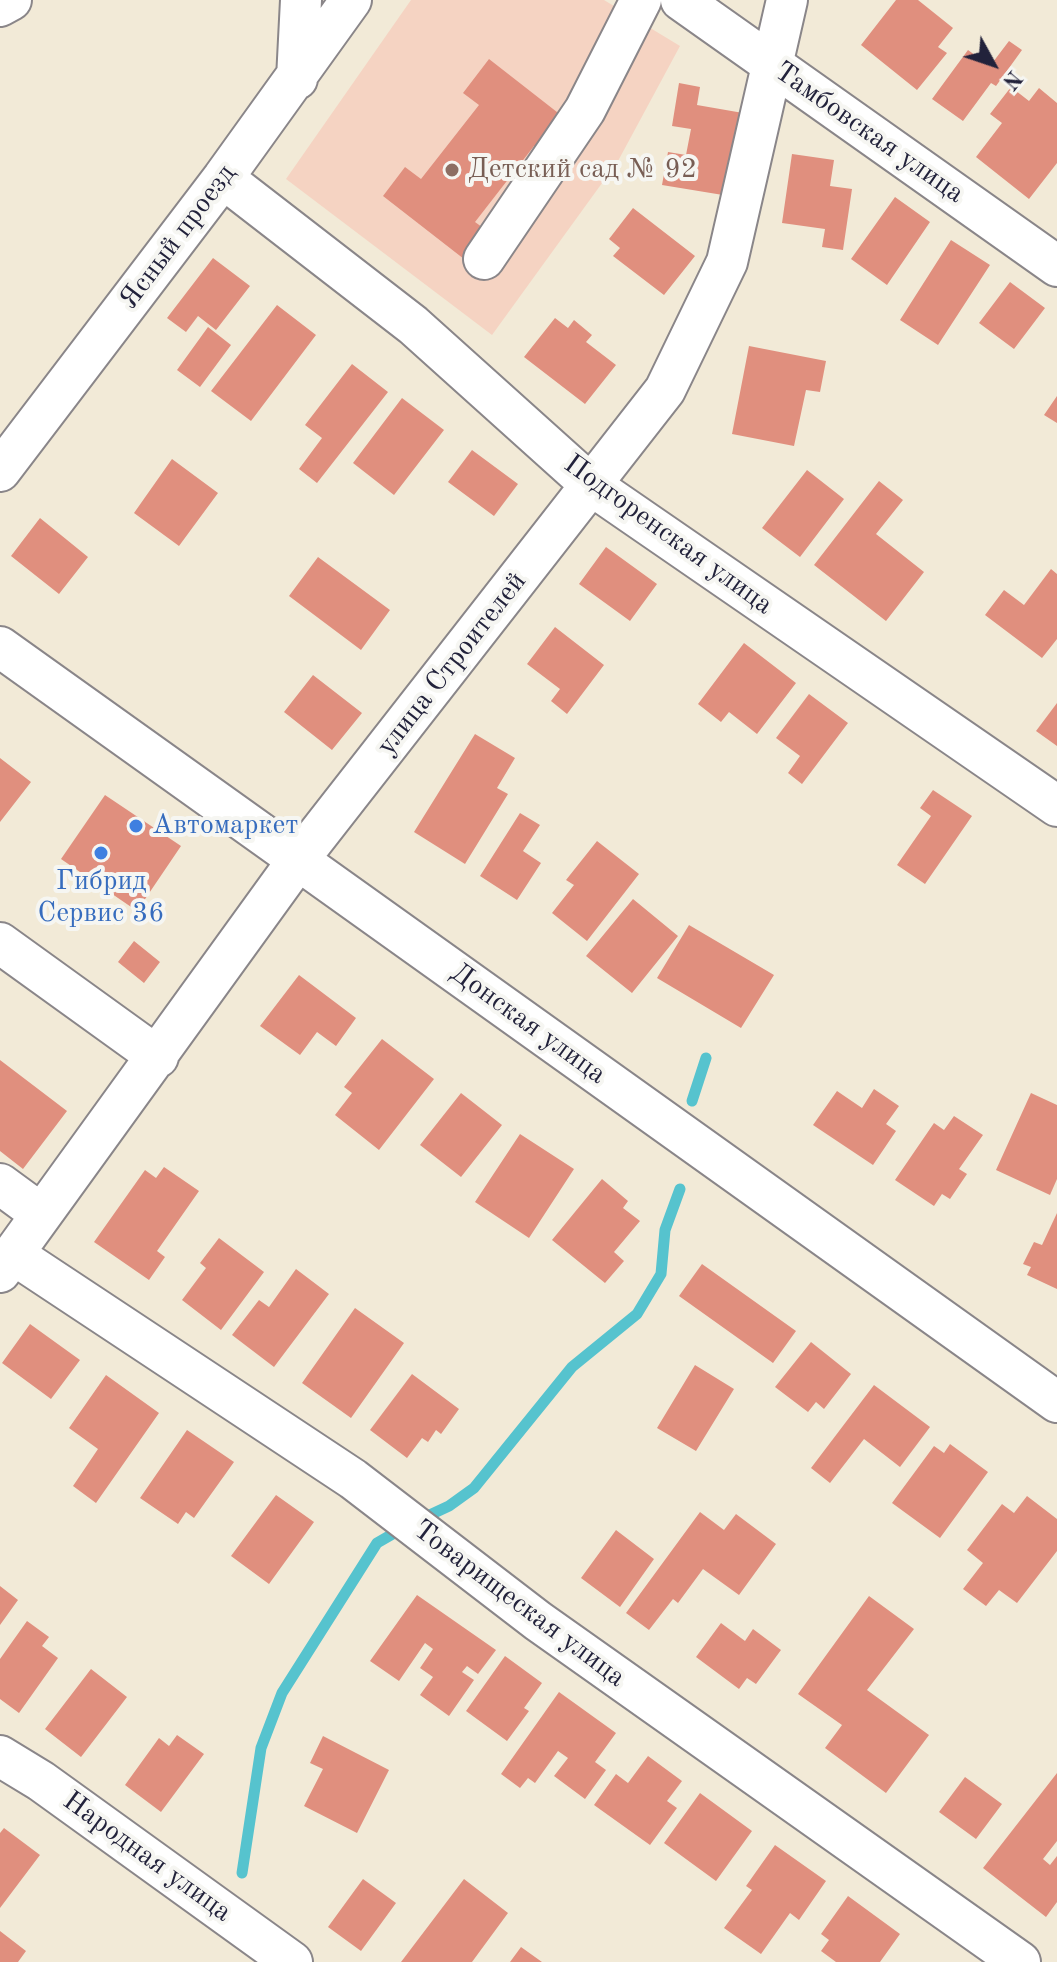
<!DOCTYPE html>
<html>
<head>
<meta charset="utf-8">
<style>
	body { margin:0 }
	#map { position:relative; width:1057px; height:1962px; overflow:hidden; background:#f2ead7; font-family:"Old Standard TT",serif }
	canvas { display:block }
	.north { position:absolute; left:953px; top:24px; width:80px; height:80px; -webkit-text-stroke:6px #f6f6f2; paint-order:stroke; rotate:130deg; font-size:22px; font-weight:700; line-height:32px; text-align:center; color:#22223b }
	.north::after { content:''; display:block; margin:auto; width:28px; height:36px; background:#22223b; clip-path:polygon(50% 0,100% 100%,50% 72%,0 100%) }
</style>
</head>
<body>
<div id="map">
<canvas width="1057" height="1962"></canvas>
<div class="north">N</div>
</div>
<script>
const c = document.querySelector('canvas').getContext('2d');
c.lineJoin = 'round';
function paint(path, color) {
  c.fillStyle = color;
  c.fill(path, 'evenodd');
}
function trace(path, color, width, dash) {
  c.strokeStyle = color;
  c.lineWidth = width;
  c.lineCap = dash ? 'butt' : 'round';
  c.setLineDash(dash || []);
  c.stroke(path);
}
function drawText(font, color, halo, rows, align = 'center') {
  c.font = font + ' "Old Standard TT",serif';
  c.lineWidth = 8;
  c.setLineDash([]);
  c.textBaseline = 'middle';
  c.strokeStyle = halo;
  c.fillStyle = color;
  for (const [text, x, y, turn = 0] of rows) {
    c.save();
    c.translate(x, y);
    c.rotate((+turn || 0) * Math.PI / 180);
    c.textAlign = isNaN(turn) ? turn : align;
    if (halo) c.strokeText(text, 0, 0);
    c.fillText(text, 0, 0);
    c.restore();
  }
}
paint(new Path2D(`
	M411 0H604L680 46 618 161 492 335 286 179Z`), '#f5d3c2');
trace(new Path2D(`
	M692 1101 706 1058
	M419 1520 449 1506 474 1488 572 1367 637 1314 661 1274 665 1230 680 1189
	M242 1873 261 1748 282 1693 377 1543 403 1528`), '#56c3ce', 11);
paint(new Path2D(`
	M896 0H918L953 28 938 47 947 53 917 90 861 45Z
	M1009 41 1022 50 996 86 991 83 963 121 932 99 968 50 990 66Z
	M489 59 571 123 546 156 534 146 475 222 486 230 464 259 383 196 405 167 421 179 479 105 463 93Z
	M679 83 700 87 697 105 743 113 729 196 662 185 668 152 686 155 691 129 672 126Z
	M1011 87 1029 101 1039 88 1057 103V163L1029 199 976 157 1002 123 990 114Z
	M792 154 834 160 830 186 852 189 843 250 822 247 825 229 782 223Z
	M895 197 930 222 887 285 851 259Z
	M633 208 695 256 664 295 613 256 620 248 609 239Z
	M951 240 990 265 938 345 900 320Z
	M213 258 250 286 216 330 198 316 186 332 167 318Z
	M1010 282 1045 308 1014 349 979 323Z
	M277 305 316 335 251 421 211 391Z
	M555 318 568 328 574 320 592 335 586 342 616 365 585 404 524 357Z
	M208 327 231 345 200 387 177 370Z
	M749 346 826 361 820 392 806 390 794 446 732 434Z
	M352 364 388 392 317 483 299 469 322 438 305 425Z
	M1057 396V423L1044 415Z
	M402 398 444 430 394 495 353 463Z
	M472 450 518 484 494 516 448 482Z
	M172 459 218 493 179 546 134 513Z
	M807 470 844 499 800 557 762 528Z
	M879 481 903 500 876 534 924 572 886 621 814 565Z
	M40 518 88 557 59 594 11 556Z
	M606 547 657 584 630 621 579 584Z
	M318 557 390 610 361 650 289 596Z
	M1051 569 1057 574V639L1042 658 985 615 1004 590 1024 605Z
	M555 627 604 665 567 714 551 701 560 689 527 664Z
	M744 643 796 683 757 734 729 712 721 722 698 704Z
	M313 675 362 713 332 750 284 712Z
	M809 694 848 723 802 784 788 773 800 756 776 738Z
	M1057 703V746L1036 731Z
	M475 734 515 758 497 788 508 794 465 864 414 832Z
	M0 758 31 782 0 822Z
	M933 790 972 816 925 884 897 865 931 816 920 808Z
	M105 795 181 846 137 911 61 859Z
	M520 813 540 825 523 851 541 863 517 900 480 876Z
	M597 841 639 874 587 941 552 913 574 885 566 880Z
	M633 899 678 936 632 993 586 956Z
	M689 925 774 975 741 1028 657 978Z
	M134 941 160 962 144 983 118 962Z
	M299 975 356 1018 336 1046 317 1032 300 1055 260 1026Z
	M382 1039 434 1079 379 1150 335 1115 352 1093 344 1087Z
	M0 1060 67 1111 23 1169 0 1151Z
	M874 1089 899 1106 886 1124 896 1131 873 1165 813 1125 837 1091 862 1108Z
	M461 1093 502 1125 461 1177 420 1145Z
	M1031 1093 1057 1105V1179L1050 1195 996 1170Z
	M954 1116 983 1135 959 1169 967 1174 950 1199 942 1194 934 1206 895 1180 934 1123 944 1130Z
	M520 1134 574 1169 529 1238 475 1202Z
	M164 1167 199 1191 157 1251 165 1257 149 1280 94 1242 145 1170 156 1178Z
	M602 1179 628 1201 623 1208 640 1221 614 1252 624 1261 605 1283 552 1240Z
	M1057 1213V1289L1027 1275 1031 1267 1023 1264 1034 1242 1042 1245Z
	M219 1238 264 1272 221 1330 182 1300 206 1268 200 1263Z
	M702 1264 796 1331 773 1363 679 1296Z
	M296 1269 329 1294 274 1367 232 1335 259 1300 269 1307Z
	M355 1308 404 1343 351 1418 302 1383Z
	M30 1324 80 1360 51 1399 2 1363Z
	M811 1342 851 1374 824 1409 816 1402 808 1412 775 1387Z
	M695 1365 734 1389 696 1451 657 1428Z
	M412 1374 459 1409 441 1434 436 1430 428 1442 422 1438 407 1458 370 1430Z
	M106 1375 159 1413 96 1503 73 1486 98 1449 69 1428Z
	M874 1385 930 1427 900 1467 864 1439 830 1483 811 1468Z
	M187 1430 234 1462 194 1518 186 1512 178 1524 140 1498Z
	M950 1444 988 1472 940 1538 892 1503 934 1446 944 1453Z
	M276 1495 314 1522 269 1584 231 1556Z
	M1027 1496 1057 1519V1551L1017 1603 999 1590 986 1606 963 1589 983 1563 967 1550 1002 1504 1014 1513Z
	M700 1512 724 1530 736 1514 776 1544 739 1595 703 1569 678 1603 673 1599 649 1630 626 1613Z
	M616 1530 654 1559 620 1607 581 1578Z
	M0 1586 18 1600 0 1625Z
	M417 1595 496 1650 478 1674 467 1666 462 1672 474 1680 449 1716 420 1695 433 1677 420 1668 433 1649 425 1643 399 1681 370 1661Z
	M869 1596 914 1629 867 1690 929 1735 886 1793 825 1748 842 1725 798 1694Z
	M27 1621 49 1637 42 1646 58 1658 19 1713 0 1699V1659Z
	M721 1623 745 1641 753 1629 781 1650 756 1684 747 1678 739 1689 696 1657Z
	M505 1656 542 1683 524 1708 529 1711 507 1741 466 1711Z
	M91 1669 127 1697 81 1757 45 1729Z
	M559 1692 616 1733 595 1762 606 1770 585 1799 554 1776 568 1758 558 1751 535 1783 528 1778 520 1788 501 1774Z
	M177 1735 204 1754 161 1812 125 1785 159 1738 169 1746Z
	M323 1736 389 1770 357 1833 304 1806 323 1769 310 1763Z
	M648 1756 682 1781 667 1801 677 1808 650 1845 594 1805 616 1774 628 1783Z
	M1057 1773V1841L1043 1859 1050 1865 1057 1856V1902L1046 1917 983 1868Z
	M965 1777 1002 1804 976 1839 939 1812Z
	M700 1793 752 1831 716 1881 664 1843Z
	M4 1828 40 1855 0 1908V1833Z
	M775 1845 826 1881 799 1920 790 1913 761 1954 724 1928 752 1890 746 1886Z
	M363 1879 396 1903 361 1951 328 1927Z
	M464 1879 508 1913 472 1962H401Z
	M848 1896 900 1934 880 1962H836L821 1951 829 1940 821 1934Z
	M0 1931 26 1951 18 1962H0Z
	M521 1947 542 1962H510Z`), '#e08f7e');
const minor = new Path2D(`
	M681 0 1057 266
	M0 6 11 0
	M297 79 301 0
	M223 178 413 325 591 485 1057 806
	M484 259 585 110 641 0
	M0 471 223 178 351 0
	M0 647 1057 1402
	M0 943 158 1057
	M0 1184 41 1214
	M13 1254 353 1479 538 1621 1020 1962
	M0 1272 298 860 665 390 727 262 787 0
	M0 1756 41 1781 292 1962`);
trace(minor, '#8a8689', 44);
trace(minor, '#fff', 40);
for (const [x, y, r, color] of [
	[452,170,8,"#8d6e63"],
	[136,826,8,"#3f7fe0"],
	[101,853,8,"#3f7fe0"]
]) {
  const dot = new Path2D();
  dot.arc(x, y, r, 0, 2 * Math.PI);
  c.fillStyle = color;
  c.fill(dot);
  trace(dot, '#f6f6f2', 3);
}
drawText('28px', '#22223b', '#f6f6f2', [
	["Тамбовская улица",869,133,35],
	["Ясный проезд",178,237,-53],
	["Подгоренская улица",668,535,36],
	["улица Строителей",452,664,-52],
	["Донская улица",528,1024,36],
	["Товарищеская улица",519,1604,37],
	["Народная улица",147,1857,36]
]);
drawText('28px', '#785e54', '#f6f6f2', [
	["Детский сад № 92",468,170]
], 'left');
drawText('28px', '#366cbe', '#f6f6f2', [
	["Автомаркет",152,826],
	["Гибрид",101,882,"center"],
	["Сервис 36",101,914,"center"]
], 'left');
</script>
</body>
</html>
